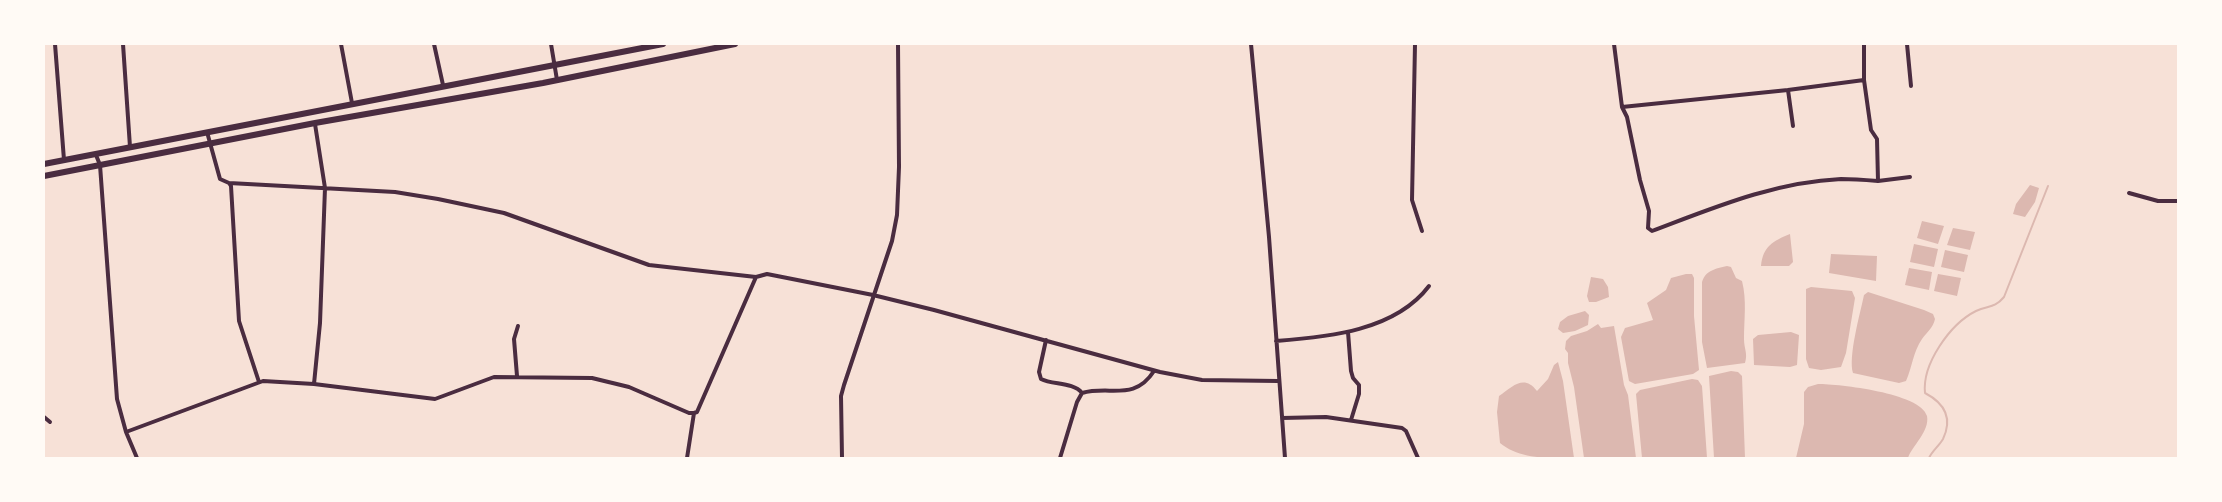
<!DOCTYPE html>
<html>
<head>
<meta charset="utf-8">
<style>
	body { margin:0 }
	#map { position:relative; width:2222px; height:502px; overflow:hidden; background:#f7e1d7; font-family:"PT Serif",serif }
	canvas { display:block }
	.frame { position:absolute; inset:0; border:45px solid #fffaf5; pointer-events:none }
</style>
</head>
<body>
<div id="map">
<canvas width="2222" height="502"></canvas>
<div class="frame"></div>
</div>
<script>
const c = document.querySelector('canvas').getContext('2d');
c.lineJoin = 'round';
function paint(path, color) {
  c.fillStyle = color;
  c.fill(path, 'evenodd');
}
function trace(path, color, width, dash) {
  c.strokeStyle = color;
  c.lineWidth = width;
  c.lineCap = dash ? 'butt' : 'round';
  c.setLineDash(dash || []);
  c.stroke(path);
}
paint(new Path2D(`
	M2030 185 2039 188 2035 202 2025 217 2013 214 2016 204Z
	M1922 221 1944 226 1938 244 1917 238Z
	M1953 228 1975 232 1970 250 1947 245Z
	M1790 234 1793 262 1789 266H1761C1763 246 1773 241 1790 234Z
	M1914 244 1938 249 1934 267 1910 262Z
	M1945 250 1968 255 1964 272 1941 267Z
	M1831 254 1877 256 1876 281 1829 273Z
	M1727 266 1731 267 1736 278 1742 281C1747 300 1744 320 1744 339 1744 349 1748 353 1745 363L1707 368 1702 342V282C1706 270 1715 269 1727 266Z
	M1909 268 1932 272 1929 290 1905 285Z
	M1686 274H1692L1694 278V316L1699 370 1693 374 1635 384 1629 381 1621 337 1625 328 1653 320 1647 303 1666 290 1671 278Z
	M1938 274 1961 278 1957 296 1934 291Z
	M1591 277 1603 279 1608 287 1609 297 1596 302H1589L1587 296Z
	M1811 287 1852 291 1855 298 1846 353 1841 367 1821 370 1809 368 1806 359V289Z
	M1868 292 1924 310 1933 314 1935 319C1933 328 1927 332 1922 339 1913 352 1912 368 1906 381L1899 383 1853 373C1848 357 1860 314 1864 295Z
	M1585 311 1589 315 1588 325 1575 331 1563 333 1558 329 1560 322 1568 316Z
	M1598 324 1601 328 1614 326 1624 385 1628 395 1636 458H1584L1574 387 1568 363V353L1565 349 1566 341 1571 336 1587 331Z
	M1791 332 1799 335 1797 365 1790 367 1754 365 1753 339 1758 335Z
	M1558 362 1563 381 1574 458C1550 459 1519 459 1500 443L1497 412 1499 396C1513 386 1524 374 1537 391L1548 379 1554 365Z
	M1731 371 1738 372 1742 376 1745 458H1714L1709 376Z
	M1692 379 1698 380 1702 386 1707 458H1642L1636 394 1640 390Z
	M1818 384C1839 384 1921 393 1927 416 1930 431 1912 446 1908 458H1796L1804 424V392L1808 387Z`), '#dcb8b0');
trace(new Path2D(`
	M1929 458C1932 451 1939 446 1943 439 1953 418 1944 403 1925 393 1922 364 1950 324 1976 311 1988 305 1994 309 2004 297L2048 186`), '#dcb8b0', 2);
trace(new Path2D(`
	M55 44 64 160
	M123 44 130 147
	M341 44 352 103
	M434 44 443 85
	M551 44 557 80
	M1251 44 1269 237 1285 458
	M1415 44 1412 200 1422 231
	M1614 44 1622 107 1627 117 1640 180 1649 211 1648 228 1652 231C1713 208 1774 182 1841 179 1853 179 1866 180 1878 181L1877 139 1871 130 1864 80V44
	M1907 44 1911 86
	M1788 90 1793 126
	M1622 107 1788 90 1864 80
	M207 132 220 179 229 183 231 186 239 321 259 382
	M96 155 100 165 117 399 126 432 137 458
	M1878 181 1910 177
	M229 183 395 192 438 199 504 213 649 265 756 277
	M2129 193 2158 201H2178
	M1348 332 1351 371 1353 378 1359 385V394L1351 420
	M1046 340 1039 372 1041 379C1053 385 1073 382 1082 393L1077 402 1060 458
	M1276 341C1328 337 1395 331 1429 286
	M517 376 514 339 518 326
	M314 384 320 323 325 188 315 124
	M1082 393C1110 385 1134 402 1154 371
	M44 417 50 422
	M1282 418 1326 417 1402 428 1406 431 1418 458
	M126 432 263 381 314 384 435 399 494 377 592 378 629 387 689 413H694
	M687 458 694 413 697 412 756 277 767 274 873 295 934 310 1160 372 1202 380 1278 381
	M842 458 841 396 844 385 892 241 897 215 899 167 898 44`), '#4a2c40', 4);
trace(new Path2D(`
	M44 164 663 44
	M44 176 315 123 543 83 735 44`), '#4a2c40', 6);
</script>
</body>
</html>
